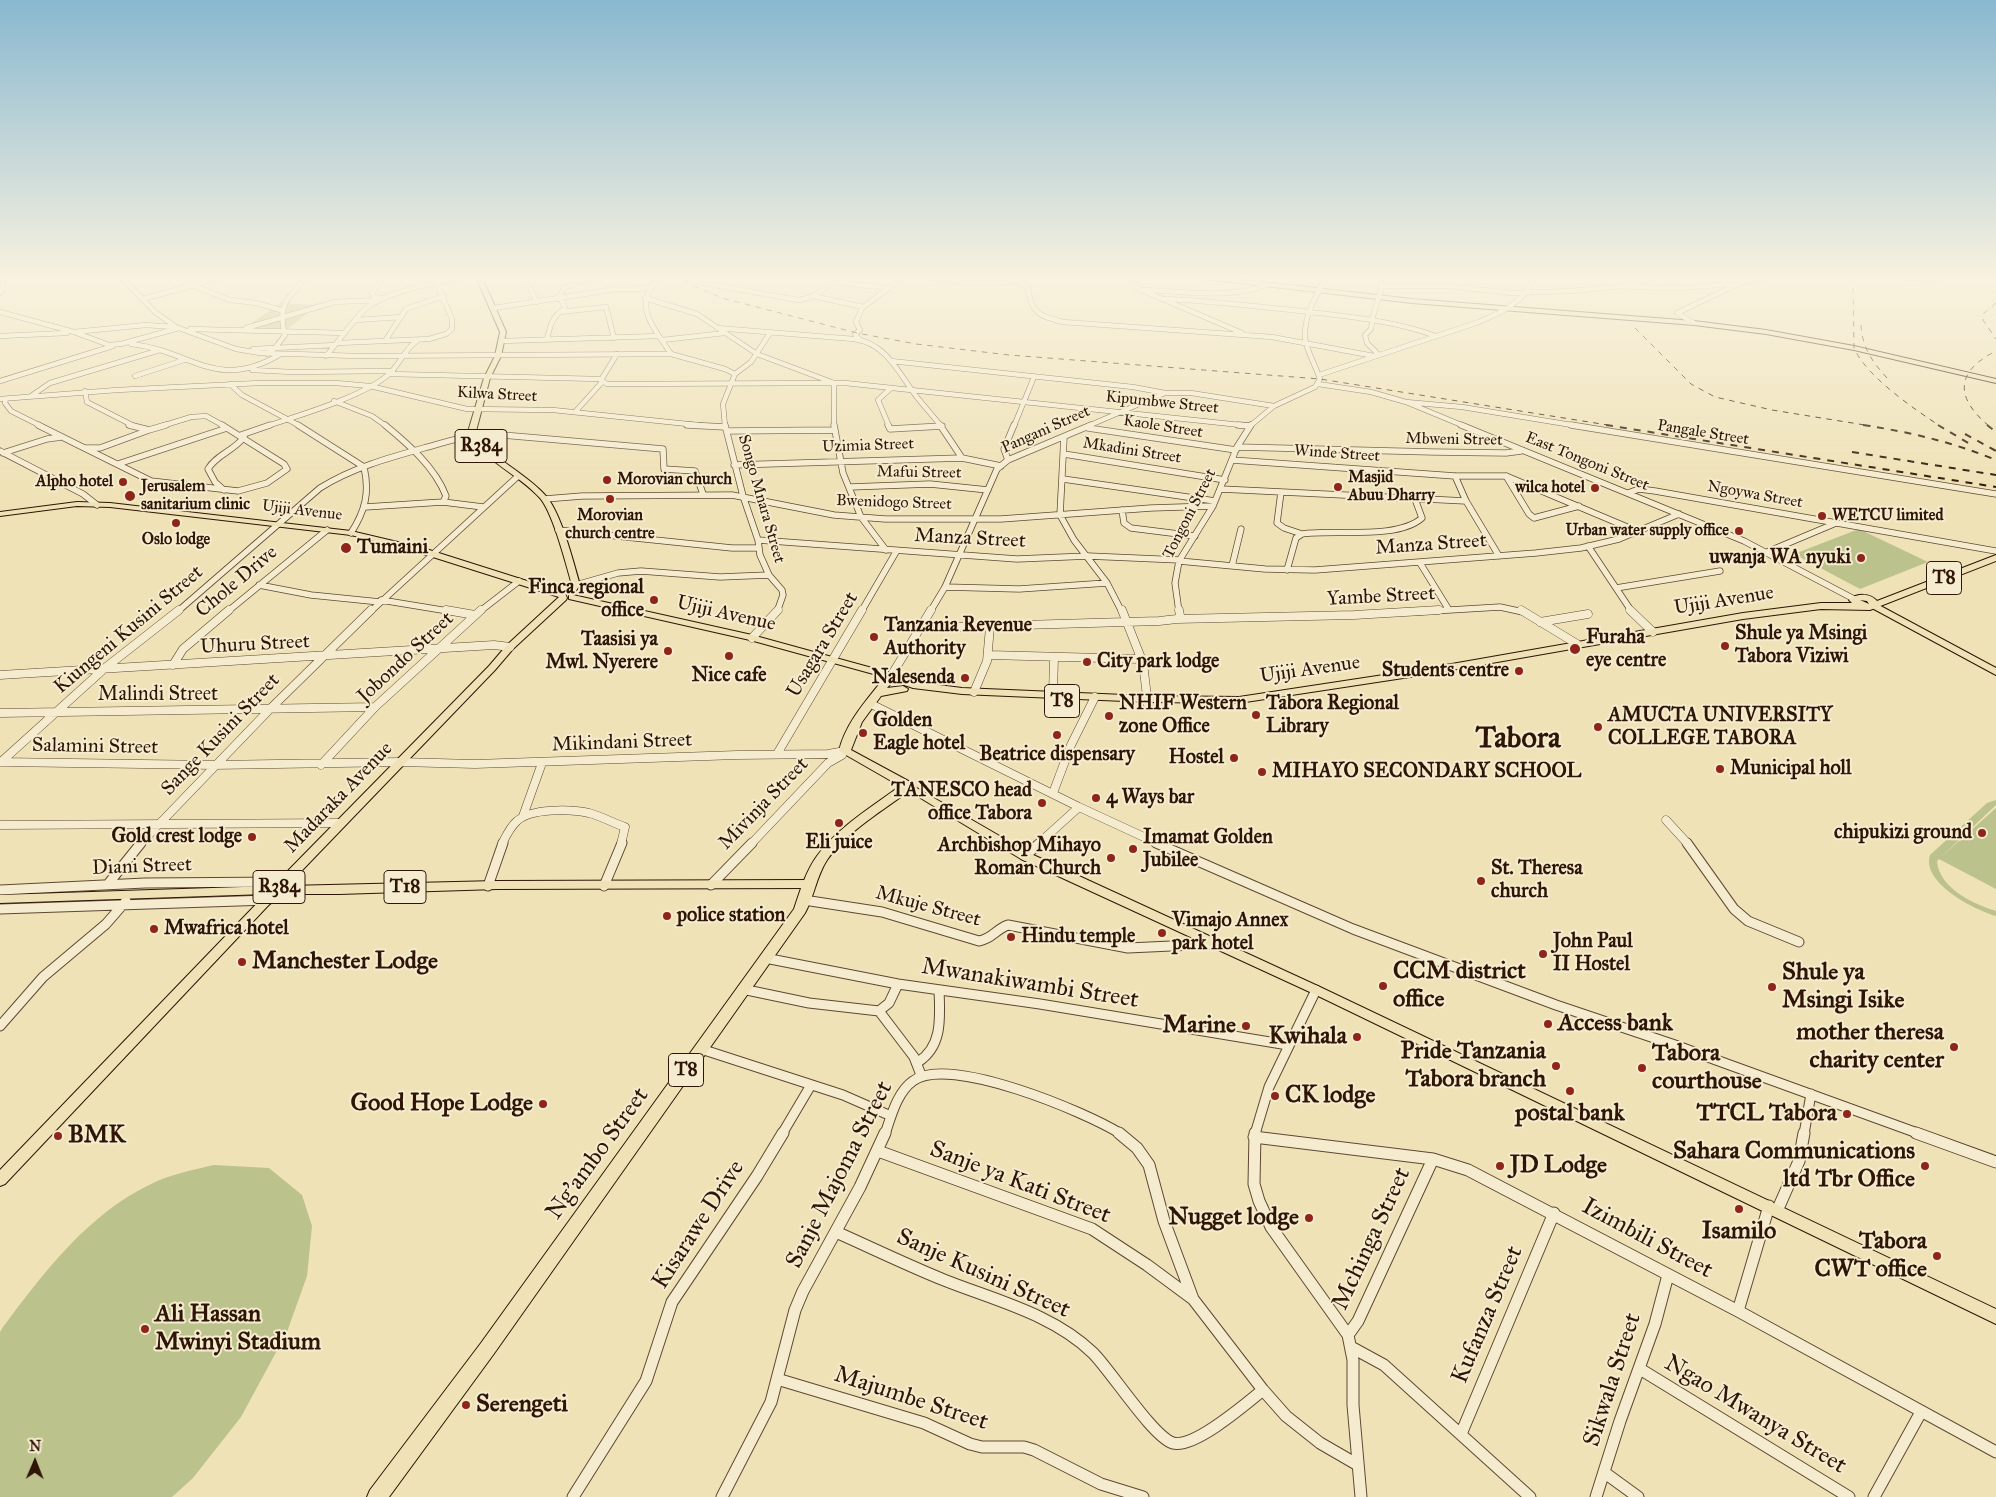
<!DOCTYPE html>
<html>
<head>
<meta charset="utf-8">
<style>
	body { margin:0 }
	#map { position:relative; width:1996px; height:1497px; overflow:hidden; background:#efe2b7; font-family:"IM FELL Great Primer",serif }
	canvas { display:block }
	.north { position:absolute; left:10px; top:1437px; width:50px; height:50px; -webkit-text-stroke:4px #f5ecd0; paint-order:stroke; rotate:1deg; font-size:14px; font-weight:700; line-height:20px; text-align:center; color:#2e1505 }
	.north::after { content:''; display:block; margin:auto; width:18px; height:22px; background:#2e1505; clip-path:polygon(50% 0,100% 100%,50% 72%,0 100%) }
</style>
</head>
<body>
<div id="map">
<canvas width="1996" height="1497"></canvas>
<div class="north">N</div>
</div>
<script>
const c = document.querySelector('canvas').getContext('2d');
c.lineJoin = 'round';
function paint(path, color) {
  c.fillStyle = color;
  c.fill(path, 'evenodd');
}
function trace(path, color, width, dash) {
  c.strokeStyle = color;
  c.lineWidth = width;
  c.lineCap = dash ? 'butt' : 'round';
  c.setLineDash(dash || []);
  c.stroke(path);
}
function drawText(font, color, halo, rows, align = 'center') {
  c.font = font + ' "IM FELL Great Primer",serif';
  c.lineWidth = 4;
  c.setLineDash([]);
  c.textBaseline = 'middle';
  c.strokeStyle = halo;
  c.fillStyle = color;
  for (const [text, x, y, turn = 0] of rows) {
    c.save();
    c.translate(x, y);
    c.rotate((+turn || 0) * Math.PI / 180);
    c.textAlign = isNaN(turn) ? turn : align;
    if (halo) c.strokeText(text, 0, 0);
    c.fillText(text, 0, 0);
    c.restore();
  }
}
paint(new Path2D(`
	M280 303 319 305 287 329 246 327Z
	M1859 529 1928 562 1860 589 1794 554Z
	M1996 800V805L1937 861C1939 888 1973 904 1996 911V916C1975 910 1921 883 1930 855L1987 803Z
	M1996 808V889L1939 859Z
	M214 1165 269 1168 302 1195 312 1226 307 1276 287 1332 241 1417 193 1478 172 1497H0V1332L3 1327C44 1272 88 1214 151 1184 171 1174 193 1170 214 1165Z`), '#bcc28c');
const minorFar4 = new Path2D(`
	M121 277 155 312 176 327 236 349 260 353 358 356 671 354
	M180 277 188 288
	M419 277 438 281
	M524 277 537 302
	M580 277 585 280 609 277
	M662 277C629 303 654 327 671 354L725 369 735 374 723 404 725 426
	M683 277 693 281 798 300C813 298 826 290 834 277
	M924 277 966 283 1020 282 1028 288C1031 314 1040 316 1063 322L1272 337 1374 356
	M1141 277 1132 283V286L1242 333
	M1900 277 1936 280 1942 277
	M831 282 890 288
	M1256 283 1259 277
	M194 286 230 300 256 303 281 310
	M1382 286H1448L1512 293 1572 291 1624 286 1657 277
	M1628 287 1678 288 1732 284
	M1144 290C1181 291 1234 300 1268 284
	M0 293 3 285 2 277
	M813 296 863 307
	M381 298 374 297 372 293 383 277
	M645 298 697 314 757 354 834 383V426
	M143 299 223 277
	M558 299 564 288 583 280
	M1162 299C1206 300 1249 306 1292 310 1341 316 1389 319 1436 336
	M494 308 616 289H639L653 285
	M0 312 74 332 109 345 121 344 179 328
	M560 312 606 307 614 338
	M357 320 401 317
	M1694 323 1677 313 1740 283 1771 277
	M246 328 335 302 378 300
	M717 328 854 339C886 343 898 372 916 396 924 406 933 416 941 426
	M190 329 345 333
	M74 332 146 325 174 327
	M0 336 67 333
	M547 340C550 325 552 317 565 308L561 299
	M662 340 725 333
	M860 340 855 334 860 330 856 322 862 308 903 277
	M385 341 406 309 444 296
	M503 341 659 336
	M338 343 429 339 446 334 452 329V319L436 282
	M131 344C191 350 215 392 279 355
	M253 349 335 345
	M267 354 275 348 285 335C280 316 281 302 297 289L296 287 307 277
	M1378 354 1367 343 1365 335 1371 329 1373 316 1381 290V277
	M326 356C336 345 358 313 369 306 393 290 439 282 468 277
	M891 361 1133 387 1165 393
	M252 370 292 372 393 371
	M390 374 599 379 607 384 845 383 1250 426
	M735 374 751 362 770 333
	M1319 375 1479 322C1502 312 1525 302 1534 277
	M135 376 184 360
	M601 380 617 354
	M0 381 113 346
	M230 384 242 395 300 426
	M1318 384 1371 392 1406 402 1464 426
	M85 391 87 402 134 426
	M31 396 50 383 160 350
	M0 399 117 390 259 383H336L370 386 467 409 553 410 707 426
	M6 399 5 403 11 411 41 426
	M334 401 372 416 386 426
	M1406 402 1462 407 1578 426
	M575 412 603 381
	M162 426 191 417 206 416 224 426
	M267 426C300 415 362 397 388 375 400 365 404 349 418 340
	M889 426 878 400 891 388
	M1014 426 1034 377
	M1088 426 1165 393H1191L1274 406
	M1250 426 1274 406 1315 387 1320 379C1316 367 1309 355 1306 343 1301 320 1316 296 1326 277`);
const minorFar3 = new Path2D(`
	M38 425 151 481 238 491 267 483 287 469 284 464 222 425
	M129 425 149 430 166 425
	M298 425 364 467C370 493 365 511 351 533
	M385 425C408 444 435 467 446 496L443 502
	M687 425 725 427
	M725 425 743 496 758 540 760 555 769 575 782 590 783 595 777 612
	M834 425 843 473 861 517 886 550
	M888 425 890 429 942 426
	M940 425 962 458
	M1238 425 1250 426
	M1461 425 1744 541 1854 599
	M1571 425 1996 494
	M1088 428 1236 450
	M727 431 834 430
	M241 435 270 425
	M1064 437 1060 515 1074 540 1107 583 1122 612
	M1237 447 1433 452 1506 453 1521 451
	M86 448H100L149 430
	M0 451 83 494 97 505
	M3 453 47 439 61 437
	M1064 454 1225 480
	M1008 460 1004 449 1014 425
	M1232 460 1455 476H1506L1639 532
	M118 464 227 428
	M734 465 962 458 1001 466
	M1455 476 1466 501 1499 556
	M1506 476 1529 514 1534 518 1579 506
	M1063 479 1215 501
	M850 487 930 484 988 490
	M1221 489 1466 501
	M224 490 215 482 208 469C217 454 234 451 244 437
	M1281 492 1277 523 1284 528 1302 534
	M1628 493 1639 489 1655 491 1996 551
	M545 499 582 496 732 495 834 515 885 519H1001L1151 508 1213 506
	M365 507 443 502 483 507
	M1122 510 1124 523 1131 528 1195 536
	M558 530 732 548H759
	M758 540 1017 559 1088 556 1180 560
	M1588 546 1632 612
	M1767 552 1836 523
	M1179 561 1265 569 1315 570 1536 553 1581 548 1619 539 1679 514
	M1420 563 1449 610
	M1232 566 1241 529
	M1287 570 1296 538 1302 534C1334 529 1397 540 1422 518L1415 499
	M259 585 311 595 380 602
	M576 585 618 573 641 571 720 577 769 575
	M945 587 1019 589 1107 583
	M1616 588 1720 571
	M381 600 454 612
	M177 612 320 488C352 468 388 458 424 448 446 442 467 435 491 434L663 449 664 469 695 471 703 494
	M227 612 327 530
	M370 612 517 477
	M479 612 519 581
	M861 612 896 552
	M930 612 945 587 997 469 1008 460 1091 425
	M1179 612 1175 583 1179 561 1213 506 1237 447 1251 425
	M1416 612 1500 607 1523 612`);
const minorFar2 = new Path2D(`
	M446 610 475 615
	M1122 610 1143 663 1148 705
	M1521 610 1577 644
	M1630 610 1653 632
	M1177 619 1354 615 1439 610
	M1540 622 1588 614
	M921 628 1159 621 1177 619 1180 616 1179 610
	M752 638 778 610
	M989 655 1140 659
	M173 665 183 649 229 610
	M0 675 494 645 510 647
	M891 676 931 610
	M974 692 987 661 990 627
	M1053 695 1054 657
	M871 704 1079 807 1159 844
	M0 713 375 707
	M777 754 862 610
	M0 762 214 765 400 762 475 764 737 755 828 754 845 751
	M1 762 105 668 179 610
	M321 765 375 707 481 610
	M1053 793 1071 745 1095 697
	M523 816 542 763
	M1666 820 1688 844
	M0 825 340 823
	M140 844 271 708 371 610
	M502 844C506 836 510 827 517 821 531 808 571 809 589 813 601 816 613 823 625 827L621 844
	M751 844 828 763 842 755
	M1038 844 1079 807`);
const minorFar1 = new Path2D(`
	M1156 843 1353 929 1556 1005 1672 1044 1920 1134
	M1687 843 1734 909 1748 921 1799 942
	M1025 856 1040 843
	M108 884 141 843
	M711 885 752 843
	M488 886 503 843
	M604 886 622 843
	M0 890 145 883 285 882
	M804 900 882 912 979 941C992 939 996 929 1008 925L1128 948 1215 944
	M0 909 268 900
	M765 958 898 984 1040 1004 1288 1045
	M742 989 809 1003 879 1011 889 1003 898 984
	M879 1011 914 1057 921 1075
	M0 1026 43 977 106 924 126 901
	M701 1049 843 1095 891 1116
	M918 1062C943 1046 940 1017 939 990
	M782 1134 811 1085
	M885 1134C891 1117 897 1092 913 1081 948 1054 1086 1112 1121 1134
	M1255 1134 1269 1087 1316 990
	M1804 1134 1811 1094`);
const minor = new Path2D(`
	M1119 1133 1137 1148 1149 1165 1164 1221 1193 1299
	M1255 1133 1254 1184 1259 1201 1271 1227 1348 1335 1353 1360V1405L1361 1497
	M1916 1133 1996 1162
	M1254 1137 1433 1159 1468 1170 1738 1311 1996 1452
	M878 1151 1092 1229 1147 1265 1193 1299 1263 1390 1286 1416 1320 1443 1358 1465
	M1777 1211 1799 1161 1804 1133
	M836 1232C872 1248 907 1265 944 1280 994 1300 1053 1314 1093 1353 1111 1371 1153 1437 1173 1443 1194 1449 1247 1403 1263 1390
	M1738 1311 1769 1206
	M1348 1335 1358 1321 1433 1159
	M1351 1347 1384 1365 1530 1497
	M1640 1369 1849 1497
	M777 1379 924 1423 970 1444 982 1447H1024L1034 1450 1101 1484 1143 1497
	M1461 1434 1554 1213
	M1605 1473 1638 1497
	M573 1497 646 1381 672 1302 757 1176 783 1133
	M722 1497 771 1402 795 1310 803 1291 860 1187 885 1133
	M1596 1497 1620 1421 1655 1324 1668 1275
	M1874 1497 1921 1412`);
const major = new Path2D(`
	M476 277H482L506 332 501 356 490 378 475 435C494 460 524 472 545 495 561 512 573 561 580 585L573 595 752 635 894 674 896 676 894 678H888L750 640 569 599V595L566 593 572 585C566 564 553 513 540 498 518 474 487 462 467 435L484 378 495 356 500 332Z
	M77 502 110 503 351 531 423 548 565 593 567 598 566 600 513 649 495 670 287 886 497 881 809 880 813 881 815 884 813 887 809 888 497 889 339 894H279L5 1184 0 1186V1170L266 894 0 903V895L273 886 489 666 507 645 559 597 417 552 351 535 110 507 77 506 0 516V512Z
	M1875 603 1996 668V675L1872 608 1871 606Z
	M908 783 1029 853 1320 987 1996 1309V1324L1312 993 1021 859 904 788 903 786 904 784Z`);
const highway = new Path2D(`
	M1201 277H1220L1412 299 1694 321 1766 330 1854 346 1996 379V383L1854 350 1766 334 1694 325 1412 303 1204 279Z
	M1996 555V561L1870 610 1821 609 1743 619 1423 675 1239 703 1148 702 962 694 913 688 893 681 887 688 903 686 908 689 907 691 881 696 862 722 851 750 912 783 914 786 912 789C885 809 846 832 827 860 816 877 814 897 805 913L493 1355 389 1497H367L370 1490 481 1343 794 909C800 891 806 871 817 856 838 827 872 807 900 786L839 751C846 721 869 698 887 674H895L915 682 962 688 1148 696 1239 697 1423 669 1743 613 1821 603H1852L1849 600C1857 593 1870 593 1877 601ZM1860 600 1867 601 1869 604Z`);
trace(minorFar4, '#5e4832', 5.5);
trace(minorFar3, '#5e4832', 7);
trace(minorFar2, '#5e4832', 9);
trace(minorFar1, '#5e4832', 11);
trace(minor, '#5e4832', 13);
trace(major, '#2e1505', 2);
trace(highway, '#2e1505', 2);
trace(minorFar4, '#f5ecd0', 4.5);
trace(minorFar3, '#f5ecd0', 5.5);
trace(minorFar2, '#f5ecd0', 8);
trace(minorFar1, '#f5ecd0', 9);
trace(minor, '#f5ecd0', 11);
paint(major, '#efe2b7');
paint(highway, '#efe2b7');
trace(new Path2D(`
	M673 277 722 298 857 333 916 344 1009 355 1320 379 1614 426
	M1853 277 1854 348C1866 376 1914 409 1940 426
	M1996 303 1983 314V320L1996 339
	M1861 325C1862 348 1873 363 1888 379
	M1635 328 1691 384 1715 397 1772 410 1871 426
	M1989 426C1954 397 1956 371 1996 351`), '#2e1505', 1, [5.5, 5.5]);
trace(new Path2D(`
	M1606 425 1996 487
	M1863 425C1910 432 1952 442 1996 460
	M1938 425 1970 444
	M1987 425 1996 432
	M1965 434 1996 451
	M1852 452 1996 475`), '#2e1505', 2, [7, 7]);
const sky = c.createLinearGradient(0, 0, 0, 487);
sky.addColorStop(0, '#89b8d0');
sky.addColorStop(0.57, '#f8f2df');
sky.addColorStop(1, '#f8f2df00');
c.fillStyle = sky;
c.fillRect(0, 0, 1996, 487);
for (const [x, y, r, color] of [
	[607,480,5,"#8f2418"],
	[123,482,5,"#8f2418"],
	[1338,487,5,"#8f2418"],
	[1595,488,5,"#8f2418"],
	[130,496,6,"#8f2418"],
	[610,499,5,"#8f2418"],
	[1822,516,5,"#8f2418"],
	[176,523,5,"#8f2418"],
	[1739,531,5,"#8f2418"],
	[346,548,6,"#8f2418"],
	[1861,558,5,"#8f2418"],
	[654,600,5,"#8f2418"],
	[874,637,5,"#8f2418"],
	[1725,646,5,"#8f2418"],
	[1575,649,6,"#8f2418"],
	[668,651,5,"#8f2418"],
	[729,656,5,"#8f2418"],
	[1087,662,5,"#8f2418"],
	[1519,671,5,"#8f2418"],
	[965,678,5,"#8f2418"],
	[1256,715,5,"#8f2418"],
	[1109,716,5,"#8f2418"],
	[1598,727,5,"#8f2418"],
	[863,733,5,"#8f2418"],
	[1057,735,5,"#8f2418"],
	[1234,758,5,"#8f2418"],
	[1720,769,5,"#8f2418"],
	[1262,772,5,"#8f2418"],
	[1096,798,5,"#8f2418"],
	[1042,803,5,"#8f2418"],
	[839,823,5,"#8f2418"],
	[1982,833,5,"#8f2418"],
	[252,837,5,"#8f2418"],
	[1133,849,5,"#8f2418"],
	[1111,858,5,"#8f2418"],
	[1481,881,5,"#8f2418"],
	[667,916,5,"#8f2418"],
	[154,929,5,"#8f2418"],
	[1162,933,5,"#8f2418"],
	[1011,937,5,"#8f2418"],
	[1543,954,5,"#8f2418"],
	[242,962,5,"#8f2418"],
	[1383,986,5,"#8f2418"],
	[1772,987,5,"#8f2418"],
	[1548,1024,5,"#8f2418"],
	[1246,1026,5,"#8f2418"],
	[1357,1037,5,"#8f2418"],
	[1954,1047,5,"#8f2418"],
	[1556,1066,5,"#8f2418"],
	[1642,1068,5,"#8f2418"],
	[1570,1091,5,"#8f2418"],
	[1275,1096,5,"#8f2418"],
	[543,1104,5,"#8f2418"],
	[1847,1114,5,"#8f2418"],
	[58,1136,5,"#8f2418"],
	[1500,1166,5,"#8f2418"],
	[1925,1166,5,"#8f2418"],
	[1739,1209,5,"#8f2418"],
	[1309,1218,5,"#8f2418"],
	[1937,1256,5,"#8f2418"],
	[145,1329,5,"#8f2418"],
	[466,1405,5,"#8f2418"]
]) {
  const dot = new Path2D();
  dot.arc(x, y, r, 0, 2 * Math.PI);
  c.fillStyle = color;
  c.fill(dot);
  trace(dot, '#f5ecd0', 2);
}
drawText('16px', '#2e1505', '#f5ecd0', [
	["Kilwa Street",497,395,3],
	["Kipumbwe Street",1162,403,6],
	["Kaole Street",1163,427,9],
	["Pangani Street",1046,430,-24],
	["Pangale Street",1703,433,9],
	["Mbweni Street",1454,440,1],
	["Uzimia Street",868,446,-2],
	["Mkadini Street",1132,451,9],
	["Winde Street",1337,454,4],
	["East Tongoni Street",1587,462,22],
	["Mafui Street",919,473,1],
	["Ngoywa Street",1755,495,10],
	["Songo Mnara Street",761,499,74],
	["Bwenidogo Street",894,503,2],
	["Ujiji Avenue",302,511,7],
	["Tongoni Street",1190,514,-63]
]);
drawText('bold 16px', '#2e1505', '#f5ecd0', [
	["Masjid",1348,478],
	["Abuu Dharry",1348,496],
	["Morovian church",617,480],
	["Alpho hotel",113,482,"right"],
	["Jerusalem",141,487],
	["sanitarium clinic",141,505],
	["wilca hotel",1585,488,"right"],
	["Morovian",610,516,"center"],
	["church centre",610,534,"center"],
	["WETCU limited",1832,516],
	["Urban water supply office",1729,531,"right"],
	["Oslo lodge",176,540,"center"]
], 'left');
for (const [x, y, w] of [
	[481,446,52],
	[1944,578,35],
	[1062,701,35],
	[279,887,52],
	[405,887,42],
	[686,1070,35]
]) {
  const box = new Path2D();
  box.roundRect(x - w / 2, y - 16.5, w, 33, 4);
  c.fillStyle = '#f5ecd0';
  c.fill(box);
  trace(box, '#2e1505', 1);
}
drawText('bold 19px', '#2e1505', null, [
	["R384",481,446],
	["T8",1944,578],
	["T8",1062,701],
	["R384",279,887],
	["T18",405,887],
	["T8",686,1070]
]);
drawText('20px', '#2e1505', '#f5ecd0', [
	["Manza Street",970,539,3],
	["Manza Street",1431,545,-4],
	["Chole Drive",237,582,-40],
	["Yambe Street",1381,597,-3],
	["Ujiji Avenue",1724,601,-9],
	["Ujiji Avenue",726,614,13],
	["Kiungeni Kusini Street",129,630,-40],
	["Uhuru Street",255,645,-3],
	["Usagara Street",823,645,-59],
	["Jobondo Street",406,658,-43],
	["Ujiji Avenue",1310,670,-8],
	["Malindi Street",158,695],
	["Sange Kusini Street",221,735,-46],
	["Mikindani Street",622,743,-2],
	["Salamini Street",95,747,1],
	["Madaraka Avenue",339,798,-46],
	["Mivinja Street",764,804,-46],
	["Diani Street",142,867,-2],
	["Mkuje Street",928,907,15]
]);
drawText('bold 20px', '#2e1505', '#f5ecd0', [
	["Tumaini",357,548],
	["uwanja WA nyuki",1851,558,"right"],
	["Finca regional",644,588,"right"],
	["office",644,611,"right"],
	["Tanzania Revenue",884,626],
	["Authority",884,649],
	["Shule ya Msingi",1735,634],
	["Tabora Viziwi",1735,657],
	["Furaha",1586,638],
	["eye centre",1586,661],
	["Taasisi ya",658,640,"right"],
	["Mwl. Nyerere",658,663,"right"],
	["City park lodge",1097,662],
	["Students centre",1509,671,"right"],
	["Nice cafe",729,676,"center"],
	["Nalesenda",955,678,"right"],
	["NHIF Western",1119,704],
	["zone Office",1119,727],
	["Tabora Regional",1266,704],
	["Library",1266,727],
	["AMUCTA UNIVERSITY",1608,716],
	["COLLEGE TABORA",1608,739],
	["Golden",873,721],
	["Eagle hotel",873,744],
	["Beatrice dispensary",1057,755,"center"],
	["Hostel",1224,758,"right"],
	["Municipal holl",1730,769],
	["MIHAYO SECONDARY SCHOOL",1272,772],
	["TANESCO head",1032,791,"right"],
	["office Tabora",1032,814,"right"],
	["4 Ways bar",1106,798],
	["chipukizi ground",1972,833,"right"],
	["Gold crest lodge",242,837,"right"],
	["Imamat Golden",1143,838],
	["Jubilee",1143,861],
	["Eli juice",839,843,"center"],
	["Archbishop Mihayo",1101,846,"right"],
	["Roman Church",1101,869,"right"],
	["St. Theresa",1491,869],
	["church",1491,892],
	["police station",677,916],
	["Vimajo Annex",1172,921],
	["park hotel",1172,944],
	["Mwafrica hotel",164,929],
	["Hindu temple",1021,937],
	["John Paul",1553,942],
	["II Hostel",1553,965]
], 'left');
drawText('bold 24px', '#2e1505', '#f5ecd0', [
	["Manchester Lodge",252,962],
	["CCM district",1393,972],
	["office",1393,1000],
	["Shule ya",1782,973],
	["Msingi Isike",1782,1001],
	["Access bank",1558,1024],
	["Marine",1236,1026,"right"],
	["mother theresa",1944,1033,"right"],
	["charity center",1944,1061,"right"],
	["Kwihala",1347,1037,"right"],
	["Pride Tanzania",1546,1052,"right"],
	["Tabora branch",1546,1080,"right"],
	["Tabora",1652,1054],
	["courthouse",1652,1082],
	["CK lodge",1285,1096],
	["Good Hope Lodge",533,1104,"right"],
	["postal bank",1570,1114,"center"],
	["TTCL Tabora",1837,1114,"right"],
	["BMK",68,1136],
	["Sahara Communications",1915,1152,"right"],
	["ltd Tbr Office",1915,1180,"right"],
	["JD Lodge",1510,1166],
	["Nugget lodge",1299,1218,"right"],
	["Isamilo",1739,1232,"center"],
	["Tabora",1927,1242,"right"],
	["CWT office",1927,1270,"right"],
	["Ali Hassan",155,1315],
	["Mwinyi Stadium",155,1343],
	["Serengeti",476,1405]
], 'left');
drawText('24px', '#2e1505', '#f5ecd0', [
	["Mwanakiwambi Street",1030,984,9],
	["Ng’ambo Street",598,1154,-54],
	["Sanje Majoma Street",840,1175,-63],
	["Sanje ya Kati Street",1020,1183,21],
	["Kisarawe Drive",699,1225,-57],
	["Mchinga Street",1372,1239,-65],
	["Izimbili Street",1647,1239,28],
	["Sanje Kusini Street",983,1274,24],
	["Kufanza Street",1488,1315,-67],
	["Sikwala Street",1613,1380,-72],
	["Majumbe Street",911,1399,18],
	["Ngao Mwanya Street",1755,1415,31]
]);
drawText('bold 30px', '#2e1505', '#f5ecd0', [
	["Tabora",1518,740]
]);
</script>
</body>
</html>
